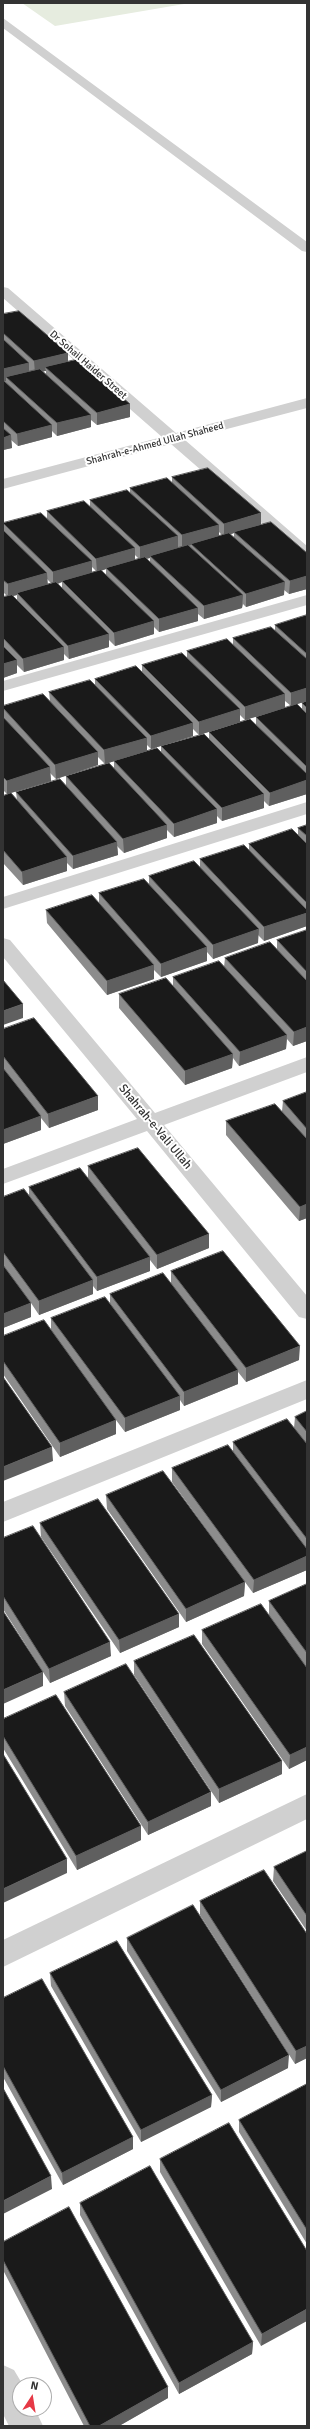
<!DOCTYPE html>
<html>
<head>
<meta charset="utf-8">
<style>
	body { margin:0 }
	#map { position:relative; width:310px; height:2429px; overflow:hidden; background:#fff; font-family:Signika,sans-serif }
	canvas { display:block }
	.frame { position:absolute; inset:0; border:4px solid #333; pointer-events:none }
	.north { position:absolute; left:12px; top:2377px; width:40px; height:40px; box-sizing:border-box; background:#fff; border:1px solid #adadad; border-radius:50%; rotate:12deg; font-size:11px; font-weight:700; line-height:16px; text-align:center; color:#333 }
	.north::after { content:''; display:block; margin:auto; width:14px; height:18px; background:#e63946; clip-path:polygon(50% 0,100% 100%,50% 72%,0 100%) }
</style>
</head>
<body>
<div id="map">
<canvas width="310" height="2429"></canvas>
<div class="frame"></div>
<div class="north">N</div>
</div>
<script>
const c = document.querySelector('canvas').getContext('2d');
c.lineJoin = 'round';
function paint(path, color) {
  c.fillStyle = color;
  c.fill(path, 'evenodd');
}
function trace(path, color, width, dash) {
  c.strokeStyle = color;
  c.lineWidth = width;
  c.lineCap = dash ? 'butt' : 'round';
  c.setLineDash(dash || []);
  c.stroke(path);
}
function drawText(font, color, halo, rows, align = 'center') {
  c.font = font + ' Signika,sans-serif';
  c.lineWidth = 4;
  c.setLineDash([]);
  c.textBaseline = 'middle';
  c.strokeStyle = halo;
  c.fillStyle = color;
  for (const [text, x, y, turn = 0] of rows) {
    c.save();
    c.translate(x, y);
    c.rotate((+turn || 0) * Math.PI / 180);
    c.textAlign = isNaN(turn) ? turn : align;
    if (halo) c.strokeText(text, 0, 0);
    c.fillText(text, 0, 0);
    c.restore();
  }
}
paint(new Path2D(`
	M22 3H190L55 26Z`), '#e6ecdf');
paint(new Path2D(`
	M3 18 307 242V252L302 251 3 28Z
	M3 287 8 288 176 433 307 398V408L185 440 307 546V559L301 557 171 444 3 489V479L162 437 3 298Z
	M307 595V605L3 691V681Z
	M307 802V814L3 909V897Z
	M3 938 10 940 155 1113 307 1057V1072L164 1125 307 1296V1319L299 1317 147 1131 3 1184V1169L137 1119 3 957Z
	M307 1380V1399L3 1522V1502Z
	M307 1794V1819L3 1967V1940Z
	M3 2365 14 2370 23 2385H20V2409H35L43 2426H9L3 2414Z`), '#d0d0d0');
paint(new Path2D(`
	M3 314 68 362 130 404V417L97 425 91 420V427L57 436 52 431V437L18 446 11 440 12 448 3 450ZM43 371H46V374Z
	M172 477 261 525 307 553V589L289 594 284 590V595L246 607 243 604 242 608 204 619 198 614V621L159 632 154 627V634L115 646 109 640V647L69 659 64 654V660L24 672 17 665V673L3 678V523L47 518V511L90 506V500L130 493V488L172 483ZM219 532 222 535 219 536ZM234 533V538L230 535ZM135 555 139 559 135 560ZM150 558V562L146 559ZM92 567 96 571 92 572ZM106 569V575L101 571ZM47 579 52 584 47 585ZM62 582V588L58 584ZM3 592 7 596 4 597ZM17 595V600L13 596Z
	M307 615V701L297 704 302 709V703L307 701V794L269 806 264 801V808L222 821 217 816V823L174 837 167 830V838L124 853 117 846 118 855 73 869 67 863V871L23 885 3 863V796L7 794 3 790V706L50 701 49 692 95 686V679L142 672V665L187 658V651L233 645V638L275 630V625ZM285 701 291 706 256 717V724L209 732V739L161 746V753L114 761V769L66 776V785L16 792 17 800 11 793 51 781 50 773 56 779 98 765V757L105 764 147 751V745L151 749 193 736V729L199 735 240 722V715L245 720 285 708Z
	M307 825V926L264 941 258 935V943L213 959 207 952V961L161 977 154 970V979L107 995 47 923 46 910 99 903V893L149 885V876L200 868V859L249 850V844L298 835V828Z
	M307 930V1041L293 1046 287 1039 286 1049 239 1066 233 1058 232 1068 185 1085 119 1008V994L173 986V977L224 967 225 958 277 949V940Z
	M3 1029 98 1110 49 1128 41 1118V1130L3 1144Z
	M307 1092V1218L299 1221 226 1135V1121L282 1111 283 1101Z
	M88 1166 209 1234V1248L157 1269 150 1260V1271L97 1291 93 1286V1294L39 1315 31 1303V1317L3 1328V1197L29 1196V1187L88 1178Z
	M171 1271 299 1360 246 1382 238 1372V1384L184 1406 180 1400V1410L125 1432 116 1420V1434L60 1457 3 1374V1336L51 1331V1318L110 1304V1294L171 1283Z
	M307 1411V1570L253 1593 245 1582 244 1596 186 1622 107 1509 106 1495 238 1573 172 1482V1468L233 1451V1442L294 1428 295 1417Z
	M40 1523 179 1627 120 1653 41 1537Z
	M3 1538 111 1656 50 1683 3 1609Z
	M307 1584V1760L289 1769 202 1644V1630L269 1615V1601Z
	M134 1661 282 1761V1774L219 1803 134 1675Z
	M64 1692 211 1806 148 1835 65 1706Z
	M3 1719 141 1826V1840L77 1870 3 1748Z
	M307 1851V1931L273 1881 274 1867Z
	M200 1901 307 1934V2058L295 2064 200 1915Z
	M127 1938 288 2068 221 2102 127 1951Z
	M50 1973 212 2095 211 2107 141 2142 51 1986Z
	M3 1998 133 2137V2149L63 2185 3 2077Z
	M307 2084V2244L239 2132V2120Z
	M160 2159 307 2251 261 2346 160 2172Z
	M80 2203 253 2342 252 2354 179 2394 80 2215Z
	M3 2242 168 2387V2398L119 2426H84L3 2270Z`), '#8c8c8c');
paint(new Path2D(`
	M68 353V365L45 367 46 371 35 373 34 361Z
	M29 363V375L6 377V381H3V369Z
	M130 404V417L97 425V413Z
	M91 415V427L57 436V423Z
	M52 425V437L18 446 17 434Z
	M11 435 12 448 3 450V438Z
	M261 513V526L234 532V533L224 536V524Z
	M219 525V538L191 544V545L182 548V535Z
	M178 536V549L150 556V558L140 560V547Z
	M135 548V561L106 568V569L97 572 96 559Z
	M92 561V574L62 581V582L53 585V572Z
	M47 573 48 586 17 593V595L8 597V584Z
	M307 576V589L289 594 290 581Z
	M285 582 284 595 246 607V594Z
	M243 595 242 608 204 619V606Z
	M198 608V621L159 632V619Z
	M154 621V634L115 646 114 633Z
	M109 634V647L69 659 68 646Z
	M64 647V660L24 672 23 659Z
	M17 660V673L3 678V664Z
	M307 688V701L291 706V693Z
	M285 694V708L245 720V707Z
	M240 709V722L199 735V722Z
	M193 723V736L151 749V736Z
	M147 738V751L105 764 104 750Z
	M98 752V765L56 779 55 765Z
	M50 767 51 781 7 794V781Z
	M307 780V794L269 806 270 793Z
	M264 794V808L222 821V808Z
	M217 809V823L174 837V824Z
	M167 825V838L124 853 123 839Z
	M117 842 118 855 73 869V856Z
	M67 857V871L23 885 22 872Z
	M307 913V926L264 941V927Z
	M259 929 258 943 213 959V945Z
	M207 947V961L161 977V964Z
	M154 965V979L107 995V981Z
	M23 1004V1018L3 1025V1011Z
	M307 1027V1041L293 1046 294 1032Z
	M287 1035 286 1049 239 1066 240 1052Z
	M233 1054 232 1068 185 1085V1071Z
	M98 1096V1110L49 1128 48 1114Z
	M41 1116V1130L3 1144V1130Z
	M307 1204V1218L299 1221 300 1207Z
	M209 1234V1248L157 1269V1255Z
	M150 1257V1271L97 1291V1277Z
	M93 1280V1294L39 1315V1301Z
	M31 1303V1317L3 1328V1314Z
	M300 1346 299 1360 246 1382V1368Z
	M238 1370V1384L184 1406V1392Z
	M180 1396V1410L125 1432V1418Z
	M116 1420V1434L60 1457V1443Z
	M52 1447 53 1461 3 1481V1467Z
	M307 1556V1570L253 1593 254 1580Z
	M245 1582 244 1596 186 1622V1609Z
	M179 1614V1627L120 1653 119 1640Z
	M110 1642 111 1656 50 1683 49 1669Z
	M43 1672V1686L3 1704V1690Z
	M307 1747V1760L289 1769 290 1755Z
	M282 1761V1774L219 1803V1789Z
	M211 1792V1806L148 1835V1822Z
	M141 1826V1840L77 1870 76 1856Z
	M67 1859V1873L3 1903V1889Z
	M307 2046V2058L295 2064 296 2051Z
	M289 2055 288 2068 221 2102V2090Z
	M212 2095 211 2107 141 2142V2130Z
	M133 2137V2149L63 2185 62 2173Z
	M51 2176 52 2189 3 2214V2201Z
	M307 2309V2321L261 2346 262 2334Z
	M253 2342 252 2354 179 2394V2383Z
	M168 2387V2398L119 2426H99Z`), '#5f5f5f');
const building = new Path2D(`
	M19 311 68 353 34 361 3 333V314Z
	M3 339 29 363 3 369Z
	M79 359 130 404 97 413 45 367Z
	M40 369 91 415 57 423 6 377Z
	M3 380 52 425 17 434 3 421Z
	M3 428 11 435 3 438Z
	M208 468 261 513 224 524 172 477Z
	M167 478 219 525 182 535 130 488Z
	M127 490 178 536 140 547 90 500Z
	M84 501 135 548 96 559 47 511Z
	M41 513 92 561 53 572 3 523Z
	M271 522 307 553V576L290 581 234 532Z
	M3 530 47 573 8 584 3 580Z
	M229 533 285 582 246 594 191 544Z
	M188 545 243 595 204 606 150 556Z
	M145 557 198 608 159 619 106 568Z
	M101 570 154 621 114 633 62 581Z
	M56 582 109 634 68 646 17 593Z
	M12 595 64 647 23 659 3 638V597Z
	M307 615V654L275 625Z
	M271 627 307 659V688L291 693 233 638Z
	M227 639 285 694 245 707 187 651Z
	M3 646 17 660 3 664Z
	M182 653 240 709 199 722 142 665Z
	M136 666 193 723 151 736 95 679Z
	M90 680 147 738 104 750 49 692Z
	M43 694 98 752 55 765 3 708V706Z
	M307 701V708L302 703Z
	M297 704 307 714V767L256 717Z
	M3 717 50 767 7 781 3 777Z
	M250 719 307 774V780L270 793 209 732Z
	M204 734 264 794 222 808 161 746Z
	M157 748 217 809 174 824 114 761Z
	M109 763 167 825 123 839 66 776Z
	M60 779 117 842 73 856 16 792Z
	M11 793 67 857 22 872 3 850V796Z
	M307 825V836L298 828Z
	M292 829 307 844V903L249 844Z
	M244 845 307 910V913L264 927 200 859Z
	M194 861 259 929 213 945 149 876Z
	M144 879 207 947 161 964 99 893Z
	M92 895 154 965 107 981 46 910Z
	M307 930V972L277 940Z
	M270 942 307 981V1027L294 1032 225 958Z
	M219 961 287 1035 240 1052 173 977Z
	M166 978 233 1054 185 1071 119 994Z
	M3 980 23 1004 3 1011Z
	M34 1018 98 1096 48 1114 3 1056V1029Z
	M3 1068 41 1116 3 1130Z
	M307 1092V1129L283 1101Z
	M275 1104 307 1139V1204L300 1207 226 1121Z
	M138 1148 209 1234 157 1255 88 1166Z
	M80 1168 150 1257 97 1277 29 1187Z
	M24 1189 93 1280 39 1301 3 1252V1197Z
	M223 1251 300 1346 246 1368 171 1271Z
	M3 1265 31 1303 3 1314Z
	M163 1273 238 1370 184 1392 110 1294Z
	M105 1297 180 1396 125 1418 51 1318Z
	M44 1320 116 1420 60 1443 3 1361V1336Z
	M3 1377 52 1447 3 1467Z
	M307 1411V1432L295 1417Z
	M287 1419 307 1444V1539L233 1442Z
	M228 1445 307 1549V1556L254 1580 172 1468Z
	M163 1471 245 1582 186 1609 106 1495Z
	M98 1499 179 1614 119 1640 40 1523Z
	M33 1526 110 1642 49 1669 3 1596V1538Z
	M307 1584V1653L269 1601Z
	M261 1604 307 1668V1747L290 1755 202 1630Z
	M3 1611 43 1672 3 1690Z
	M194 1635 282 1761 219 1789 134 1661Z
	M126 1664 211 1792 148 1822 64 1692Z
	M56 1695 141 1826 76 1856 3 1736V1719Z
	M3 1754 67 1859 3 1889Z
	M307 1851V1916L274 1867Z
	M264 1870 307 1934V2046L296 2051 200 1901Z
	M193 1905 289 2055 221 2090 127 1938Z
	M117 1941 212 2095 141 2130 50 1973Z
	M42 1979 133 2137 62 2173 3 2066V1998Z
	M307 2084V2230L239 2120Z
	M3 2088 51 2176 3 2201Z
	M229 2123 307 2251V2309L262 2334 160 2159Z
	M150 2166 253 2342 179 2383 80 2203Z
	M69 2207 168 2387 99 2426H90L3 2260V2242Z`);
paint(building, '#1a1a1a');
trace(building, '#5f5f5f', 1);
drawText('10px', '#333', '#fff', [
	["Dr Sohail Haider Street",88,365,41],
	["Shahrah-e-Ahmed Ullah Shaheed",155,444,-15]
]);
drawText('12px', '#333', '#fff', [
	["Shahrah-e-Vali Ullah",155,1127,50]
]);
</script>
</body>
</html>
